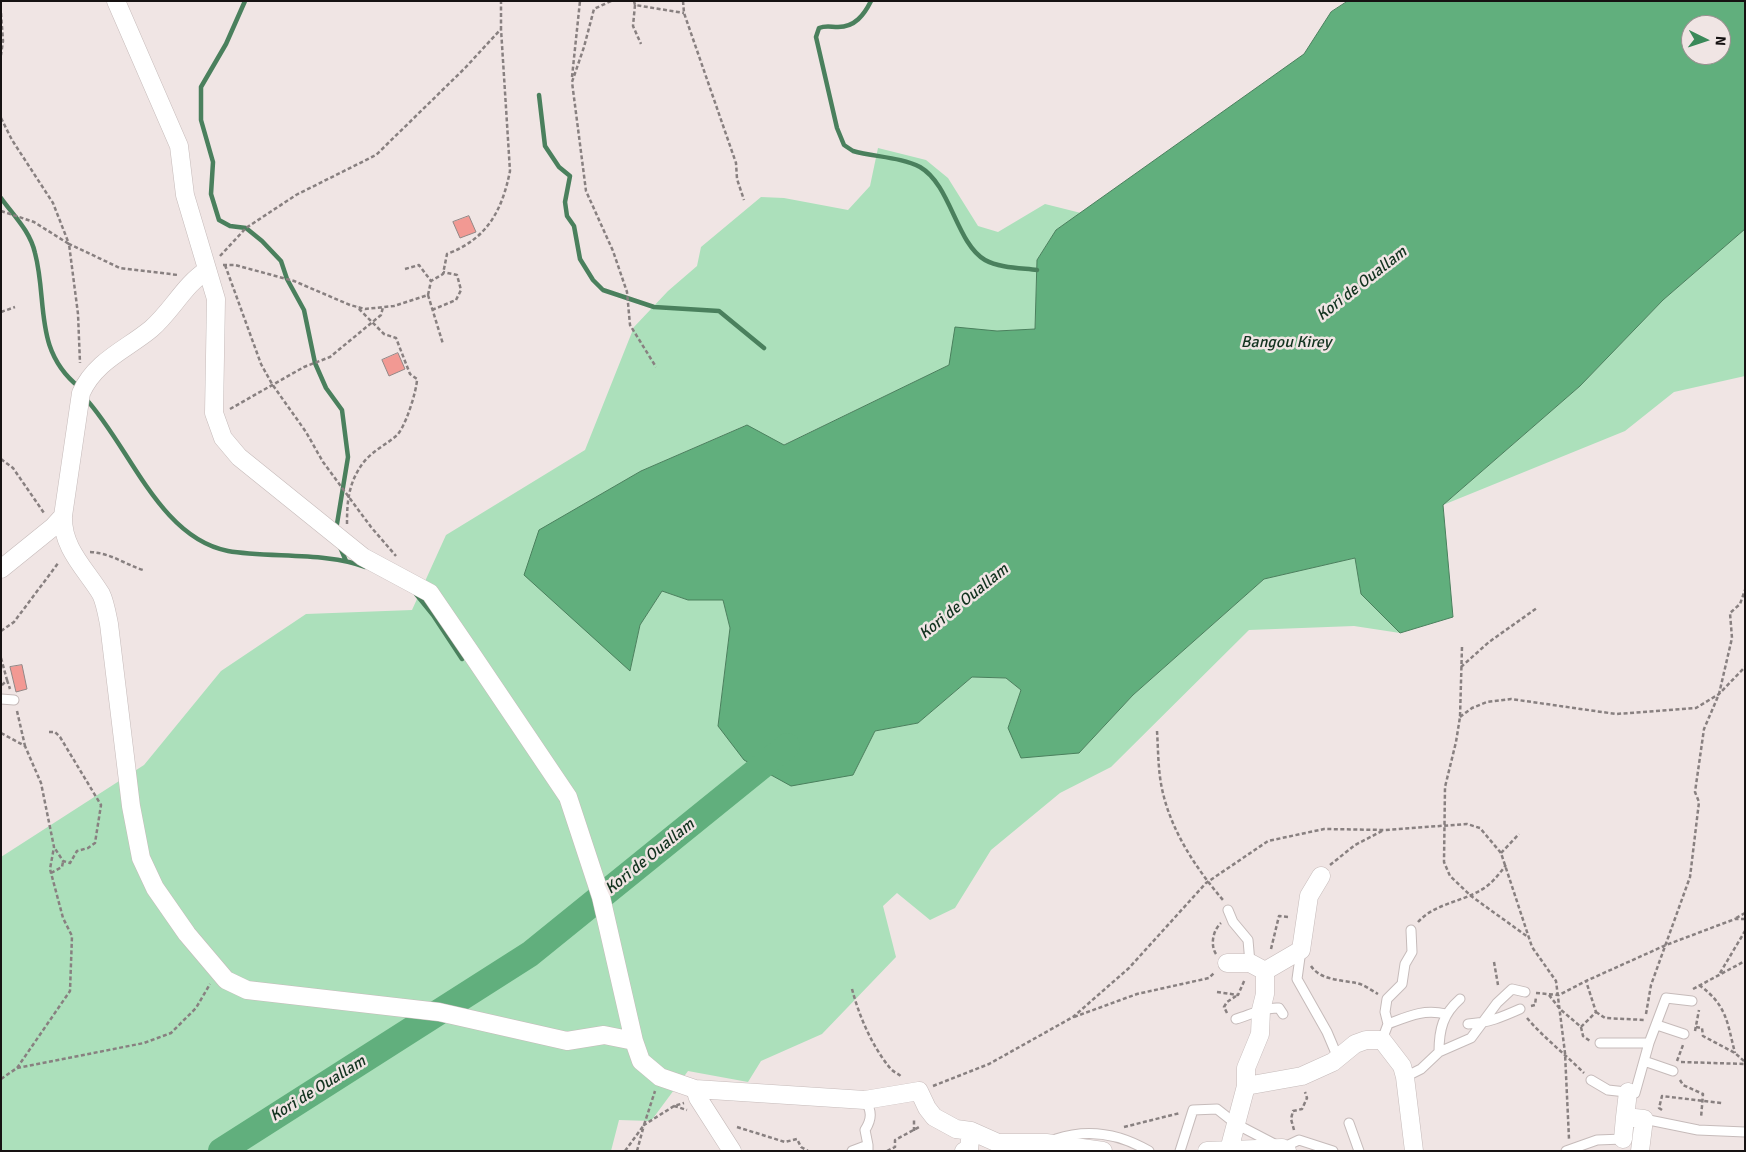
<!DOCTYPE html>
<html>
<head>
<meta charset="utf-8">
<style>
	body { margin:0 }
	#map { position:relative; width:1746px; height:1152px; overflow:hidden; background:#f0e5e4; font-family:Signika,sans-serif }
	canvas { display:block }
	.frame { position:absolute; inset:0; border:2px solid #161212; pointer-events:none }
	.north { position:absolute; left:1681px; top:15px; width:50px; height:50px; box-sizing:border-box; background:#f0e5e4; border:1px solid #999190; border-radius:50%; rotate:94deg; font-size:14px; font-weight:700; line-height:20px; text-align:center; color:#161212 }
	.north::after { content:''; display:block; margin:auto; width:18px; height:22px; background:#3a8959; clip-path:polygon(50% 0,100% 100%,50% 72%,0 100%) }
</style>
</head>
<body>
<div id="map">
<canvas width="1746" height="1152"></canvas>
<div class="frame"></div>
<div class="north">N</div>
</div>
<script>
const c = document.querySelector('canvas').getContext('2d');
c.lineJoin = 'round';
function paint(path, color) {
  c.fillStyle = color;
  c.fill(path, 'evenodd');
}
function trace(path, color, width, dash) {
  c.strokeStyle = color;
  c.lineWidth = width;
  c.lineCap = dash ? 'butt' : 'round';
  c.setLineDash(dash || []);
  c.stroke(path);
}
function drawText(font, color, halo, rows, align = 'center') {
  c.font = font + ' Signika,sans-serif';
  c.lineWidth = 5;
  c.setLineDash([]);
  c.textBaseline = 'middle';
  c.strokeStyle = halo;
  c.fillStyle = color;
  for (const [text, x, y, turn = 0] of rows) {
    c.save();
    c.translate(x, y);
    c.rotate((+turn || 0) * Math.PI / 180);
    c.textAlign = isNaN(turn) ? turn : align;
    if (halo) c.strokeText(text, 0, 0);
    c.fillText(text, 0, 0);
    c.restore();
  }
}
paint(new Path2D(`
	M878 148 926 160 948 178 978 226 998 232 1045 204 1081 213 1056 230 1037 260 1035 329 998 331 949 365 783 445 746 425 641 471 540 530 630 671 640 625 662 591 688 600H723L730 628 718 726 853 775 875 731 918 723 972 677 1006 678 1021 690 1008 728 1079 753 1133 695 1264 579 1355 558 1361 594 1400 633 1354 626 1249 630 1111 767 1060 793 991 850 955 908 930 920 897 893 883 906 896 957 822 1034 761 1061 748 1082 688 1071 651 1121 619 1120 611 1151H1V857L144 765 221 671 306 614 412 610 446 535 585 450 634 327 668 291 697 266 701 247 761 197 784 198 848 210 870 186Z
	M1745 229V376L1674 392 1625 431 1443 505 1580 386 1663 300Z`), '#ace0bb');
const water = new Path2D(`
	M1348 1H1745V229L1663 300 1580 386 1443 505 1453 617 1400 633 1361 594 1355 558 1264 579 1133 695 1079 753 1021 758 1008 728 1021 690 1006 678 972 677 918 723 875 731 853 775 791 786 744 760 718 726 730 628 723 600H688L662 591 640 625 630 671 524 575 539 530 641 471 747 425 784 445 949 365 955 327 997 331 1035 329 1037 260 1056 230 1304 54 1331 12ZM1691 25H1721V55H1691Z`);
paint(water, '#61af7d');
trace(water, '#4a805d', 1);
trace(new Path2D(`
	M245 1 226 44 201 87V120L213 162 211 194 219 220 230 226 246 228 262 241 281 261 287 279 304 310 315 363 326 388 342 410 348 457 336 530
	M871 1C864 15 855 27 838 27 831 27 826 25 819 28L816 37 837 128 844 145 853 151C874 157 901 157 920 167 951 185 956 243 985 260 999 268 1021 268 1037 270
	M539 95 545 146 559 167 570 176 565 202 567 216 574 226 580 259 593 280 603 290 654 307 719 311 764 348
	M1 198C14 216 30 231 35 253 48 302 33 350 79 387
	M85 398C129 445 159 538 228 551 268 558 329 552 365 567
	M340 547 346 561
	M416 594 433 615 462 659`), '#4a805d', 4.5);
trace(new Path2D(`
	M221 1151 530 954 787 746`), '#61af7d', 26);
const building = new Path2D(`
	M469 216 476 232 460 238 453 222Z
	M398 353 405 369 389 376 382 360Z
	M22 665 27 689 16 692 10 667Z`);
paint(building, '#f29993');
trace(building, '#928786', 1);
const service = new Path2D(`
	M1 699 14 700
	M1228 910 1233 922 1248 940 1250 963
	M1301 950 1297 979 1327 1032 1338 1058
	M1236 1019C1250 1015 1264 1007 1279 1008L1283 1014
	M1388 1024C1409 1016 1423 1009 1446 1014
	M1468 1024C1488 1023 1502 1017 1520 1009
	M1657 1025 1684 1034
	M1382 1040 1388 1024 1385 1012 1387 999 1402 984 1405 964 1412 952 1411 930
	M1600 1043H1649
	M1439 1052 1471 1038 1497 1003 1512 989 1525 992
	M1644 1061 1673 1071
	M1405 1077 1421 1069 1439 1052C1439 1029 1443 1014 1460 999
	M1591 1080 1608 1090 1635 1093 1649 1043 1666 998 1692 1001
	M865 1100C872 1111 872 1119 865 1130L868 1145
	M1644 1119 1698 1130 1745 1132
	M1349 1123 1359 1151
	M1056 1139C1089 1128 1120 1134 1149 1151
	M852 1151 868 1145V1150
	M1180 1151 1193 1110 1217 1109 1236 1124 1282 1148 1299 1140 1333 1151
	M1566 1151 1597 1140 1623 1139`);
const minor = new Path2D(`
	M116 1 179 146 185 195 216 299 214 413 223 438 239 457 363 557 430 593 471 653 568 797 601 897 634 1041 641 1061 660 1077 695 1089 865 1100 919 1091 927 1108 934 1117 956 1129 971 1131 998 1143H1046L1103 1151
	M207 270C184 285 172 311 151 329 127 349 95 361 81 393L63 516C62 548 85 568 101 594 105 602 107 614 109 624L131 806 141 858 155 888 187 934 226 980 247 990 439 1012 567 1041 604 1035 634 1041
	M1 569 53 527 63 516
	M1227 963H1250L1265 971V994L1261 1010 1260 1034 1246 1068V1086
	M1265 971 1301 950 1309 896 1321 876
	M695 1089 698 1098 732 1151
	M1628 1092 1625 1117 1644 1119 1640 1151
	M1623 1139 1625 1117
	M1229 1150 1246 1086 1302 1076 1333 1062 1355 1044 1366 1040H1382L1402 1066 1405 1077 1414 1151
	M964 1151 969 1149 971 1131
	M1207 1151 1282 1148 1287 1151`);
trace(service, '#c6bbba', 11);
trace(minor, '#c6bbba', 19);
trace(new Path2D(`
	M611 1 594 9 584 47 572 82 586 191 613 251 627 292 630 325 656 367
	M634 1 635 5 684 13
	M683 1 684 13 736 163 737 179 744 200
	M635 5 633 26 641 44
	M1 13 3 41 1 55
	M572 77 580 1
	M1 118 12 140 53 203 69 244 120 268 178 275
	M1 211 34 222 69 244 78 314 80 363
	M220 256 246 228 296 195 376 155 465 68 501 29V1
	M223 265H235L294 281 350 305 365 309 394 306 428 295 431 281 443 274 447 254C487 239 502 211 510 171L501 29
	M225 265 261 364 272 384 306 432 323 462 371 527 396 556
	M405 269 419 265 431 281
	M428 295 443 344
	M432 310 456 300 461 290 457 275 443 272
	M1 312 15 307
	M230 409 304 367 330 357 381 315 383 307
	M1 459 13 468 44 513
	M347 524C347 504 348 487 359 469 368 453 383 447 396 436 405 429 417 390 417 379L410 374 396 338 384 334 357 307
	M90 552C111 553 124 564 143 570
	M1 631 14 622 59 562
	M1462 647 1460 717 1456 742 1445 787 1444 862 1450 876 1471 896 1528 937
	M1 658 7 680 1 686
	M1461 667 1489 642 1537 608
	M7 680 10 689
	M17 711 25 746
	M1460 717 1472 708 1487 702 1511 699 1616 714 1696 708 1719 694 1745 667
	M1157 731C1158 746 1158 762 1160 777 1166 823 1193 865 1223 900
	M49 732H55L60 737 101 805 95 843 88 848 77 851 70 863 63 861 54 847
	M1 733 25 746 41 783 54 847 50 869 63 918 72 936 70 991 17 1068
	M1501 853 1519 834
	M1330 865 1355 845 1384 830
	M51 873 62 867 63 862
	M1736 918 1745 913
	M1418 922C1434 904 1461 902 1481 890 1492 884 1499 874 1506 865
	M1271 949 1279 916 1289 917
	M1216 954C1210 945 1213 930 1221 923
	M1494 962 1498 985
	M1311 966C1320 980 1341 980 1356 983 1363 984 1371 990 1378 994
	M1720 973 1745 931
	M1699 985C1727 1005 1727 1022 1735 1053
	M852 989C859 1016 872 1046 890 1068 894 1073 899 1073 902 1078
	M1693 989 1745 961
	M1217 992 1238 995 1245 979
	M1536 993 1559 995 1586 981 1666 945 1735 919H1745
	M1549 995 1560 1009 1581 1027 1596 1012 1586 981
	M1531 1006 1535 1005 1536 997
	M1596 1012 1605 1018 1645 1020
	M1227 1013 1224 1007 1227 1002 1236 996
	M1646 1014 1651 985 1690 877 1699 802 1695 792 1704 729 1719 694 1732 638 1730 613 1740 604 1745 590
	M1074 1017 1137 994 1209 978 1215 972
	M1527 1018C1544 1038 1565 1054 1584 1073
	M1581 1027 1583 1036 1590 1041
	M1696 1027 1702 1028 1703 1036 1735 1053 1745 1062
	M1695 1031 1699 1010
	M1677 1061 1683 1045
	M1681 1062 1745 1064
	M1 1079 17 1068 144 1043 171 1033 196 1008 210 984
	M1680 1080 1683 1085 1703 1094 1701 1118
	M933 1086 989 1064 1073 1017 1129 968 1206 883 1268 841 1324 829 1385 830 1467 824 1480 828 1501 853 1532 947 1556 981 1565 1053 1569 1139
	M674 1106 687 1110
	M1662 1110 1659 1108 1662 1096 1722 1103
	M737 1127 785 1142 797 1139 801 1147 808 1151
	M1124 1127 1180 1113
	M1294 1130 1291 1119 1293 1111 1302 1109 1307 1098 1305 1092
	M914 1131V1118
	M625 1151 644 1125 655 1091
	M637 1151 644 1125 674 1106 684 1103
	M887 1151 895 1147V1140L921 1126`), '#888080', 2.5, [4, 2.5]);
trace(service, '#fff', 9);
trace(minor, '#fff', 18);
drawText('italic 16px', '#12331f', '#f0e5e4', [
	["Kori de Ouallam",1362,284,-38],
	["Bangou Kirey",1286,343],
	["Kori de Ouallam",964,602,-39],
	["Kori de Ouallam",650,857,-39],
	["Kori de Ouallam",318,1089,-32]
]);
</script>
</body>
</html>
